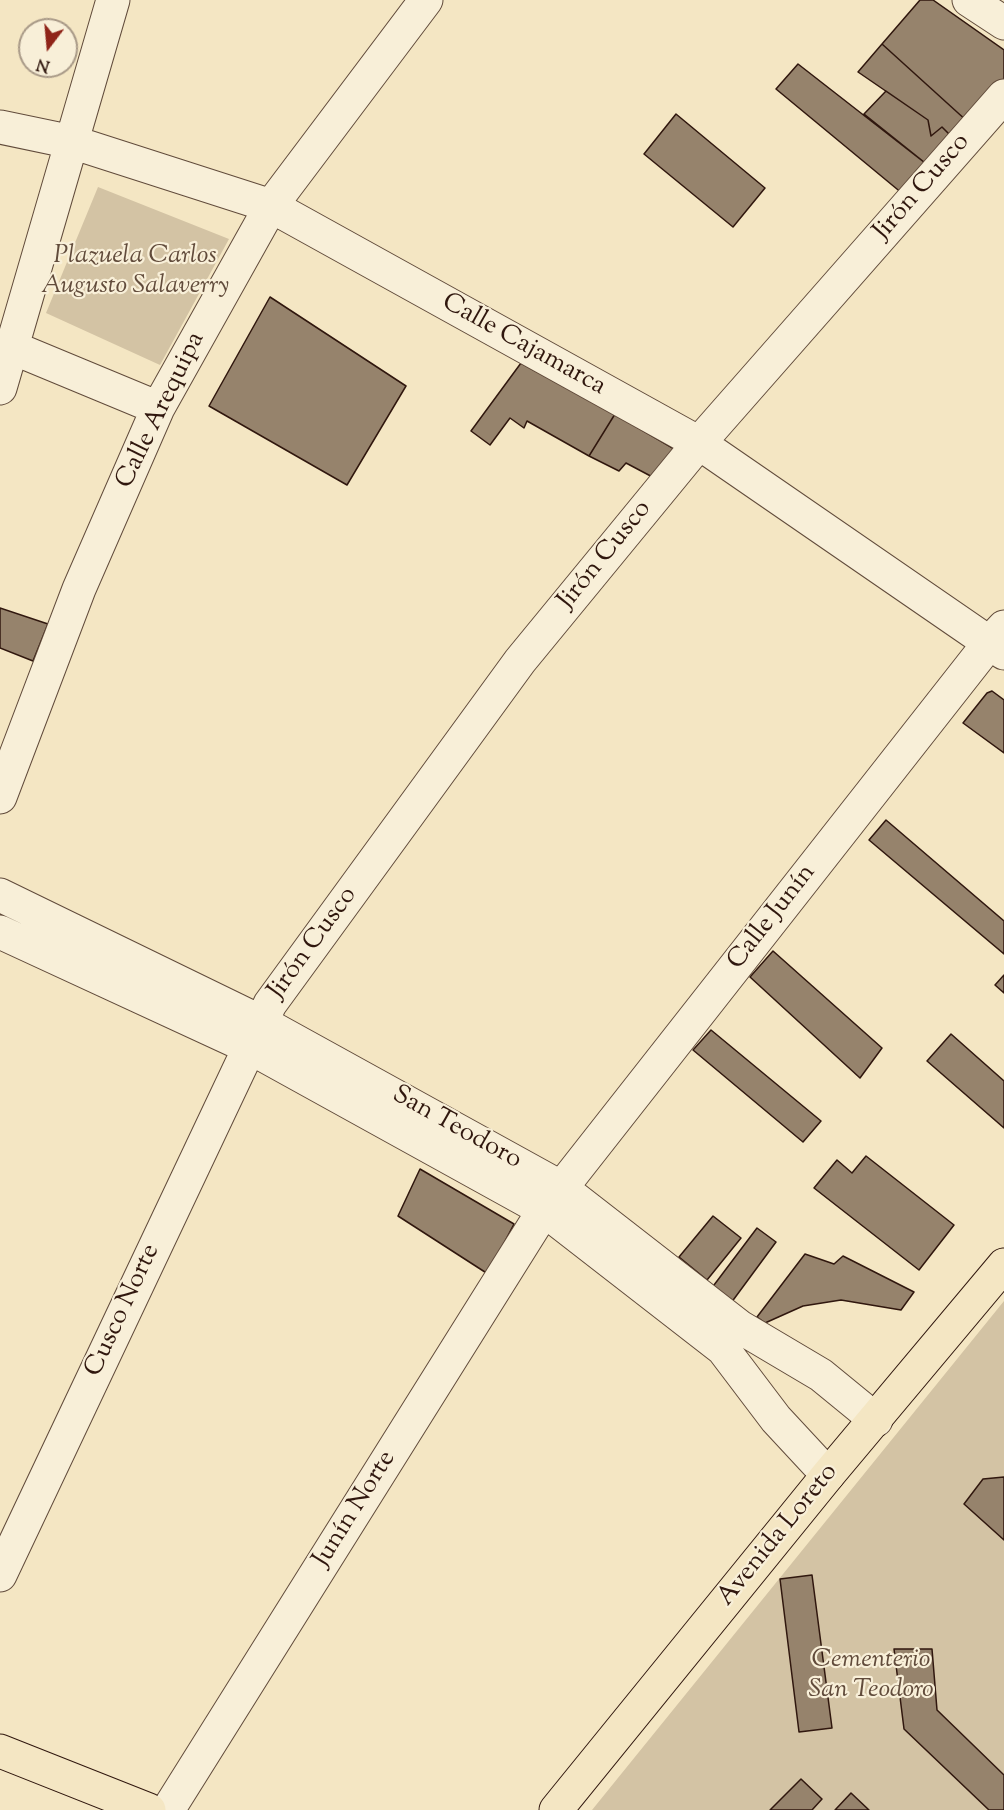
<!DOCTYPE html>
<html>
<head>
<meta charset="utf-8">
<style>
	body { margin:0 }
	#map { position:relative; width:1004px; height:1810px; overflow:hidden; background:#f4e6c3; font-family:"Sorts Mill Goudy",serif }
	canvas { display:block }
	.north { position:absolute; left:18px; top:18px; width:60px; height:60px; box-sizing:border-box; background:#f8efd8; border:2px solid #a89987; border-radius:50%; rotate:196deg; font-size:16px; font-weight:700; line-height:24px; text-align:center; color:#30170e }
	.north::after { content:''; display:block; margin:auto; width:21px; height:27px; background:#8f2418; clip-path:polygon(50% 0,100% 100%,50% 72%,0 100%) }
</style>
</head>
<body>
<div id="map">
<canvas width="1004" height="1810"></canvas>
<div class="north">N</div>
</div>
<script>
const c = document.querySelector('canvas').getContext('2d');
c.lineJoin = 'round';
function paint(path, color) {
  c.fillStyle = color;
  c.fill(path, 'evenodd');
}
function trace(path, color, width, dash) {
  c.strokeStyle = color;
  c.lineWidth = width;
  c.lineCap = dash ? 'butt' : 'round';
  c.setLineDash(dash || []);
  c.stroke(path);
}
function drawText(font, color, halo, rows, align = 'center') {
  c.font = font + ' "Sorts Mill Goudy",serif';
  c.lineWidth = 4.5;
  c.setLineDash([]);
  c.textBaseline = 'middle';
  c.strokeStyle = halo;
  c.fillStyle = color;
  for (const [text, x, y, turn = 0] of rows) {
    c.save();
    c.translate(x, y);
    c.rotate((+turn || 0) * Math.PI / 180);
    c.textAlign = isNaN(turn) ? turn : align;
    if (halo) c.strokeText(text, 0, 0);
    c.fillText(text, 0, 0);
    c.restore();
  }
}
paint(new Path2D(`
	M98 187 229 239 160 365 46 313Z
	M1004 1301V1810H592Z`), '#d3c3a4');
const building = new Path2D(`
	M920 0H933L1004 50V83L968 122 882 44Z
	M882 44 968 122 954 139 942 127 931 136 928 120 858 72Z
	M798 64 934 170 909 199 776 89Z
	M886 91 928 120 931 136 942 127 954 139 934 170 864 114Z
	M676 114 765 188 733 227 644 154Z
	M270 297 406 386 347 485 209 406Z
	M521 363 615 414 589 456 527 421 524 428 510 418 490 445 471 431Z
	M615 414 681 453 660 481 626 463 619 471 589 456Z
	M0 608 48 624 33 661 0 648Z
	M992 691 1004 700V753L963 723 987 693Z
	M886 820 1004 921V954L869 840Z
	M773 951 882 1048 860 1078 750 977Z
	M1004 975V993L995 985Z
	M711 1030 821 1121 803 1142 693 1050Z
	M951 1034 1004 1081V1128L927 1061Z
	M866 1156 954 1225 919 1270 814 1188 837 1160 852 1173Z
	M420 1169 514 1224 488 1274 398 1216Z
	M713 1216 741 1238 707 1280 679 1257Z
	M757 1228 776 1242 731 1303 711 1289Z
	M805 1254 834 1264 843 1256 914 1292 901 1310 841 1300 803 1306 765 1323 757 1317Z
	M1004 1477V1540L964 1504 983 1479Z
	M812 1575 832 1728 799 1732 780 1579Z
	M894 1649H932L937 1710 1004 1775V1810H989L904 1729Z
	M801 1779 822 1799 812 1810H770Z
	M851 1793 869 1810H835Z`);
paint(building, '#96836c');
trace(building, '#30170e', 1.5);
const minor = new Path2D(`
	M969 0 1004 23
	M0 127 72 142 271 206 699 443 1004 653
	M11 347 158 408
	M0 388 113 0
	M0 797 79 589 158 408 271 206 426 0
	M0 895 261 1022 560 1187 740 1327 821 1375 876 1420
	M0 932 249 1047 544 1210 723 1349 776 1419 828 1475
	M0 1575 270 1004 520 661 699 443 1004 96
	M168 1810 544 1210 990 642 1004 627`);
const major = new Path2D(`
	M0 1751 149 1810
	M556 1810 828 1475 1004 1265`);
trace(minor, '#614b3b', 35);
trace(major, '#30170e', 35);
trace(minor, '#f8efd8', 33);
trace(major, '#f4e6c3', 33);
drawText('26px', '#30170e', '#f8efd8', [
	["Jirón Cusco",923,188,-49],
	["Calle Cajamarca",523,346,29],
	["Calle Arequipa",162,411,-64],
	["Jirón Cusco",606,556,-51],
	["Calle Junín",773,918,-52],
	["Jirón Cusco",314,944,-54],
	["San Teodoro",456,1129,29],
	["Cusco Norte",124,1311,-65],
	["Junín Norte",356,1510,-58],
	["Avenida Loreto",779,1536,-51]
]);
drawText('italic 26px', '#614b3b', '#f8efd8', [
	["Plazuela Carlos",135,258],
	["Augusto Salaverry",135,288],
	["Cementerio",871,1662],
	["San Teodoro",871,1692]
]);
</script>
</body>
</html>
